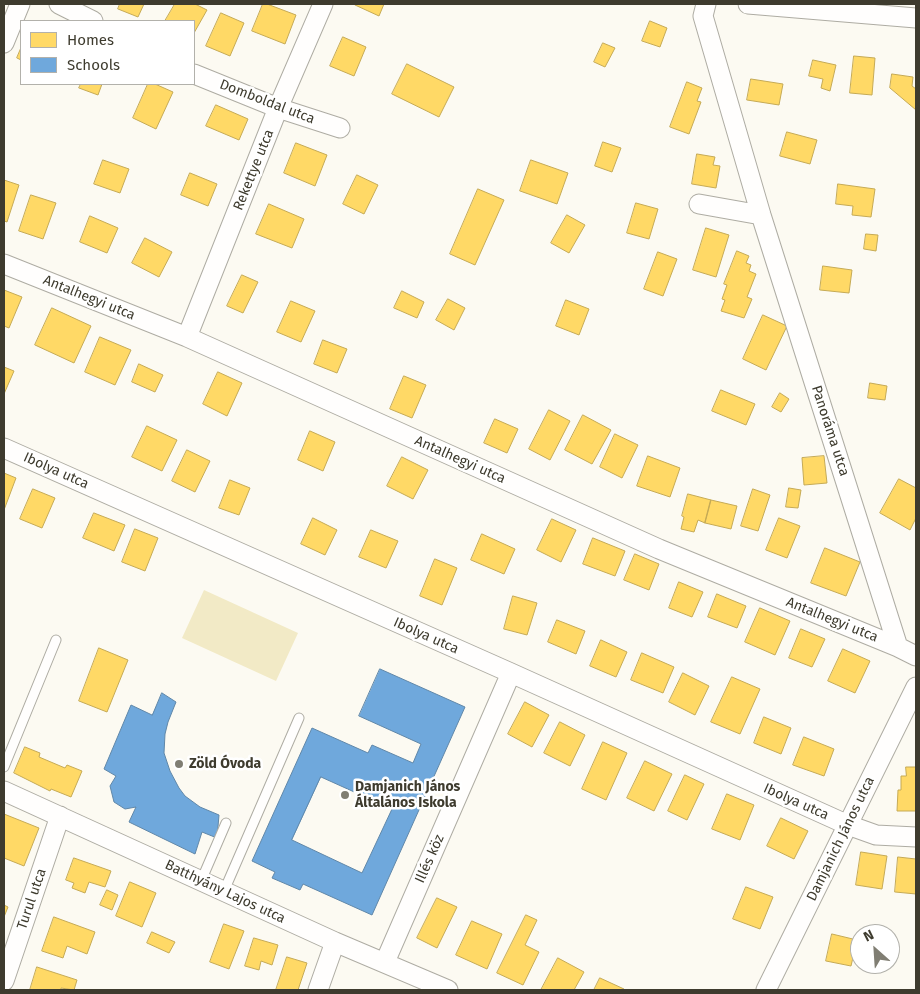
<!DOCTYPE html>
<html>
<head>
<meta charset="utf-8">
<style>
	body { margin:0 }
	#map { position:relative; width:920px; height:994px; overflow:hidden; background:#fcfaf2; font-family:"Fira Sans",sans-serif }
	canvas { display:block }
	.frame { position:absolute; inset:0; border:5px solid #3e3b2e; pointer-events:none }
	.legend { position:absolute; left:20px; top:20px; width:175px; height:65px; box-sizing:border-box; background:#fff; border:1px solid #b2b1ab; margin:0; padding:6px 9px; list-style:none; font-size:15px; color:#3e3b2e }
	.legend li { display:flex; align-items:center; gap:10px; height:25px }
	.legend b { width:25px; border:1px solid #b2b1ab }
	.north { position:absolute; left:850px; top:924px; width:50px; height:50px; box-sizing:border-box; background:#fff; border:1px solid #b2b1ab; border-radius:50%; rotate:334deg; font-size:14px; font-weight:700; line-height:20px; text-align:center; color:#3e3b2e }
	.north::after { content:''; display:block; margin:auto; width:18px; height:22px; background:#807e73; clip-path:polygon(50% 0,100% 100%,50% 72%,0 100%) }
</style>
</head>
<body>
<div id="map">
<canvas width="920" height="994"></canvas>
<div class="frame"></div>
<ul class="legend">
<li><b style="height:14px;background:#ffd966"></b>Homes</li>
<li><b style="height:14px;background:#6fa8dc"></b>Schools</li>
</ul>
<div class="north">N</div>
</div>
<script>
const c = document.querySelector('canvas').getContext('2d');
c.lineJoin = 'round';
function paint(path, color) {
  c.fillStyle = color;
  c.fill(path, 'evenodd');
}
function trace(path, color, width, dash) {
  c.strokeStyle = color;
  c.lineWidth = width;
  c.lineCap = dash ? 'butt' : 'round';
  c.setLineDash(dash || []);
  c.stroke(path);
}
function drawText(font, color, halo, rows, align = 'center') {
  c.font = font + ' "Fira Sans",sans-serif';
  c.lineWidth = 5;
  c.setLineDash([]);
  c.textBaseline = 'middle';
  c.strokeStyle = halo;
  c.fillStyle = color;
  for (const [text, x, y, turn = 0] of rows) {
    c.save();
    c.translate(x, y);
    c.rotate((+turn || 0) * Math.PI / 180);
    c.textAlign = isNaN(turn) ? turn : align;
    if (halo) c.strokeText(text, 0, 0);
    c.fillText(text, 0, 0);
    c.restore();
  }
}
paint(new Path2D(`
	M204 590 298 633 276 681 182 638Z`), '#f2eac6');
const homes = new Path2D(`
	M120 4H144L138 17 118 9Z
	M175 4H195L207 10 194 33V21H165Z
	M263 4H267L296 15 285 44 252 31Z
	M355 4H384L379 16 355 5Z
	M221 13 244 23 230 56 206 46Z
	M650 21 667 28 660 47 642 41Z
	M343 37 366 47 354 76 330 66Z
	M603 43 615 48 605 67 594 62Z
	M21 48V60L17 58Z
	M854 56 875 58 872 95 850 93Z
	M813 60 836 65 830 91 821 88 823 79 809 76Z
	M407 64 454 87 439 117 392 94Z
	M892 74 913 77 912 86 916 89V110L890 88Z
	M751 79 783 84 779 105 747 100Z
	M687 82 702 88 697 101 701 102 689 134 670 127Z
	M81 84H102L98 95 79 88Z
	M148 84H155L173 92 156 129 133 118Z
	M216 105 248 119 239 140 206 126Z
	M787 132 817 140 810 164 780 156Z
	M603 142 621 148 612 172 595 166Z
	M296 143 327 155 315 186 284 173Z
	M697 154 715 157 713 165 720 166 716 188 692 184Z
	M103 160 129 169 120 193 94 184Z
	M531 160 568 173 557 204 520 191Z
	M190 173 217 184 208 206 181 195Z
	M357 175 378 185 364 214 343 204Z
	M4 180 19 185 7 222 4 221Z
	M838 184 875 189 871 217 852 215 853 206 836 204Z
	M478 189 504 200 475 265 450 254Z
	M31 195 56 203 43 239 19 231Z
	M636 203 658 209 649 239 627 233Z
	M269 204 304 219 292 248 256 234Z
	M567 215 585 225 569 253 551 243Z
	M90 216 118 228 107 253 80 242Z
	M706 228 729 235 716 277 693 270Z
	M866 234 878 235 876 251 864 249Z
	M145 238 172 252 159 277 132 263Z
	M737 251 749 256 746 263 751 265 749 271 756 274 747 297 752 299 744 318 721 311 725 300 722 299 727 285 724 284Z
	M658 252 677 259 663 296 644 289Z
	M823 266 852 270 849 293 820 290Z
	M242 275 258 282 243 313 227 306Z
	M4 290 22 297 9 328 4 326Z
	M402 291 424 302 417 318 394 308Z
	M448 299 465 308 454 330 436 320Z
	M566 300 589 309 579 335 556 326Z
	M291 301 315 311 301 342 277 332Z
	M52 308 91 326 74 363 35 345Z
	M763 315 787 326 766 370 743 359Z
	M100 337 131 350 115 385 85 372Z
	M323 340 347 349 337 373 314 364Z
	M139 364 163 375 155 392 132 382Z
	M4 367 14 371 4 394Z
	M218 372 242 383 227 416 203 404Z
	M404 376 426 385 412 418 390 409Z
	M870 383 887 386 885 400 868 398Z
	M721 390 755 404 746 425 712 411Z
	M780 393 789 399 781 412 772 407Z
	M549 410 570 421 550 460 529 449Z
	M583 415 611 430 592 464 565 450Z
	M495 419 518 429 507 453 484 443Z
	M147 426 177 440 162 471 132 457Z
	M310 431 335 442 323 471 298 460Z
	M615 434 638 445 622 478 600 467Z
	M187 450 210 461 195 492 172 481Z
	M648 456 680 468 670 497 637 486Z
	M824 456 827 483 804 485 802 458Z
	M402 457 428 470 413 499 387 486Z
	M4 473 16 478 4 510Z
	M899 479 916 488V518L910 530 880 513Z
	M230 480 250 488 239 515 219 508Z
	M789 488 801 490 798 508 786 507Z
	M33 489 55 498 42 528 20 519Z
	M753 489 770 495 758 531 741 526Z
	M688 494 711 500 705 523 698 520 694 532 681 529 684 517 682 516Z
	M711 500 737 506 731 529 705 523Z
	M94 513 125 525 114 551 83 538Z
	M313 518 337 530 325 555 301 544Z
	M779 518 800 526 787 558 766 550Z
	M552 519 576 530 561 562 537 550Z
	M135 529 158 538 145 571 122 562Z
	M371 530 398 541 386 568 359 557Z
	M482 534 515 549 504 574 471 560Z
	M593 538 625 551 615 576 583 564Z
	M825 548 860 562 846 596 811 583Z
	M635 554 659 564 649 590 624 580Z
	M435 559 457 568 442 605 420 596Z
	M679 582 703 592 692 617 669 608Z
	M717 594 746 606 737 628 708 617Z
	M513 596 537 603 527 635 504 629Z
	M760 608 790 621 775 655 745 642Z
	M557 620 585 631 576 654 548 642Z
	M801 629 825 639 812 667 789 658Z
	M601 640 627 652 616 677 590 666Z
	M99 648 128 660 107 712 79 701Z
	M843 649 870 661 855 693 828 681Z
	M642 653 674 667 663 693 631 680Z
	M683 673 709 686 695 715 669 702Z
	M732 677 760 689 740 734 711 722Z
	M525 702 549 715 532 747 508 734Z
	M764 717 791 728 781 754 754 743Z
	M560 722 585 735 570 766 544 753Z
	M804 737 834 749 824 776 793 765Z
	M603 742 627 753 606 800 582 789Z
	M25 747 40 753 39 757 65 768 67 765 82 771 71 797 51 789 50 791 14 773Z
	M645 761 672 774 654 811 627 798Z
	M906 767H916V811H897L898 790H901V776H906Z
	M685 775 704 784 687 820 668 811Z
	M727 794 754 805 740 840 712 829Z
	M4 814 39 828 24 866 4 858Z
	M781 818 808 831 794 859 767 846Z
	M861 852 887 856 882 889 856 885Z
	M898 857 916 859V894L895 892Z
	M74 858 111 871 105 887 89 882 85 893 72 888 74 883 66 880Z
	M130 882 156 893 142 927 116 916Z
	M746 887 773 897 760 929 733 919Z
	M107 890 118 895 112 910 100 905Z
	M437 898 457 907 437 948 417 938Z
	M4 905 8 907 4 917Z
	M526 915 537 920 525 945 539 952 523 985 497 973Z
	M54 917 95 932 87 954 67 946 63 958 42 951Z
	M472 921 502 934 487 969 456 955Z
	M224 924 244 931 229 969 210 962Z
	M152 932 175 942 169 953 147 943Z
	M832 934 857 940 851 966 826 961Z
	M254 938 278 945 272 965 261 961 259 970 245 966Z
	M287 957 307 963 298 990H276Z
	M558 958 584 972 574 990H541Z
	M37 967 77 980 74 990 61 988V990H30Z
	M600 978 624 989 623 990H594Z`);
paint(homes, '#ffd966');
trace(homes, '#c5aa55', 1);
const schools = new Path2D(`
	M380 669 465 707 372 915 303 884 300 890 272 878 275 872 252 861 312 728 368 753 372 745 413 763 421 744 359 716ZM321 777 392 809 362 873 292 840Z
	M162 693 176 702 168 722 165 734 164 753 170 771 179 788 185 796 200 807 219 815 217 838 202 832 195 854 129 822 136 807 125 809 114 802 110 786 116 776 104 769 131 705 152 715Z`);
paint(schools, '#6fa8dc');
trace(schools, '#6087a8', 1);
const service = new Path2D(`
	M4 767 56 640
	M201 881 226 823
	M224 891 299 718`);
const minor = new Path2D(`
	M59 4 93 21
	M706 4 703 16 761 215 898 647
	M748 4 916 18
	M4 43 20 4
	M194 74 278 108 340 128
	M699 204 761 215
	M4 264 187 337 659 549 898 647 916 656
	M187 337 278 108 323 4
	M4 448 511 673 848 825 876 835 916 837
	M4 791 335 942 448 990
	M385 962 511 673
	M4 981 60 816
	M318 990 335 942
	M766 990 916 687`);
trace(service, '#aeaca3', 11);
trace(minor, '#aeaca3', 21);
trace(service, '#fffefd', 9);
trace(minor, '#fffefd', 19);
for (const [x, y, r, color] of [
	[179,764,5,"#807e73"],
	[345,795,5,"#807e73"]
]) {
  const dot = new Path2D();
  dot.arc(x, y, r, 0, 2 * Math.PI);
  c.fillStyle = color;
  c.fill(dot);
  trace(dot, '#fff', 2);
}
drawText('14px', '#3e3b2e', '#fff', [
	["Domboldal utca",267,102,21],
	["Rekettye utca",254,170,-68],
	["Antalhegyi utca",89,298,22],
	["Panoráma utca",830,431,72],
	["Antalhegyi utca",460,460,24],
	["Ibolya utca",56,471,24],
	["Antalhegyi utca",832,620,22],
	["Ibolya utca",426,636,24],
	["Ibolya utca",796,802,24],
	["Damjanich János utca",841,839,-64],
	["Illés köz",430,859,-66],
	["Batthyány Lajos utca",225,892,25],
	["Turul utca",32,899,-71]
]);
drawText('bold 14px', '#3e3b2e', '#fff', [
	["Zöld Óvoda",189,764],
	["Damjanich János",355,787],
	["Általános Iskola",355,803]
], 'left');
</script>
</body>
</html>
